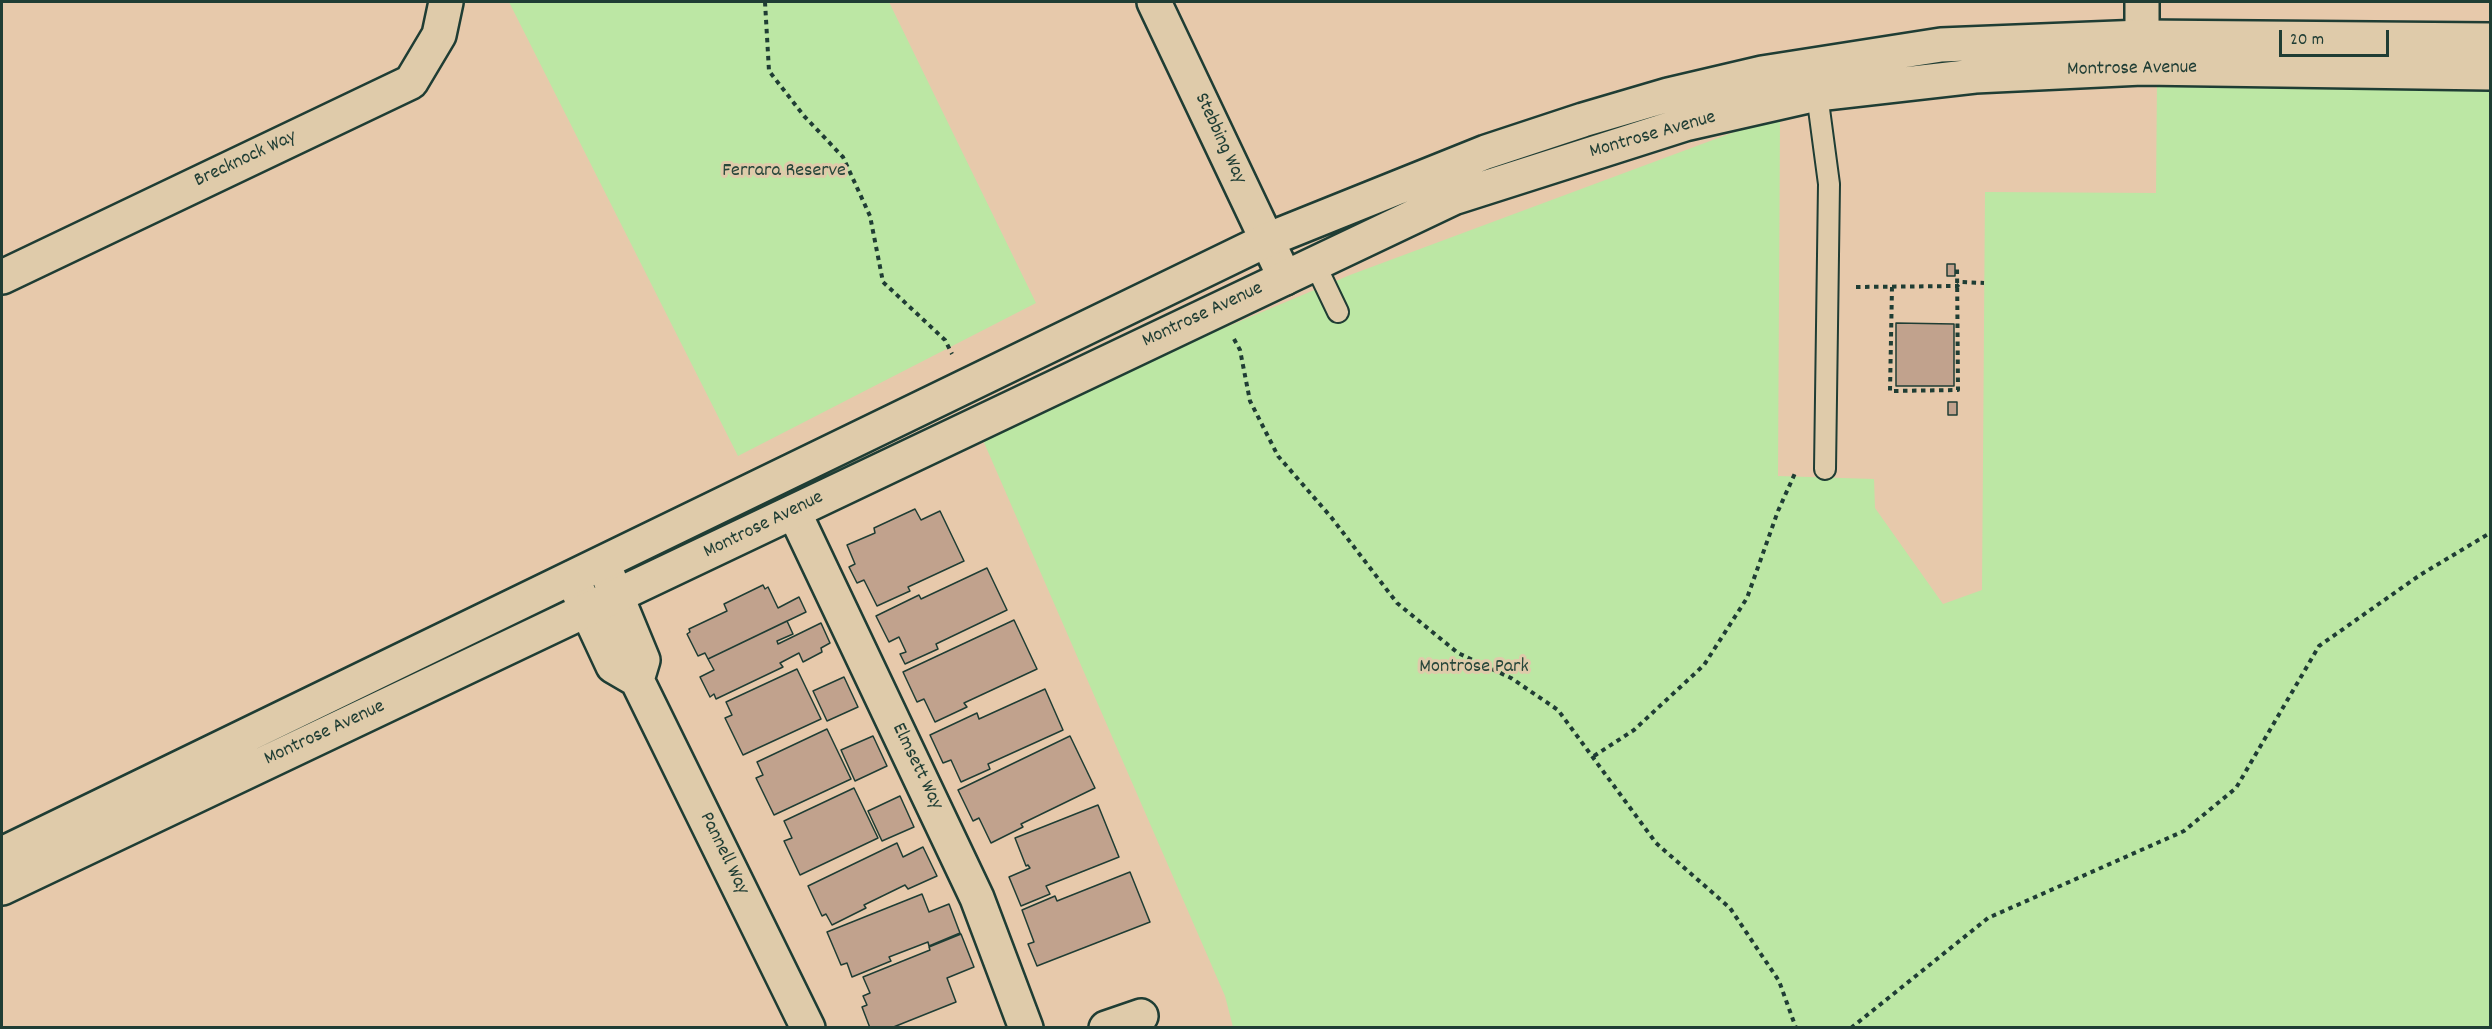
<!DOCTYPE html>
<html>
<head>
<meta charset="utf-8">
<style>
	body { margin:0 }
	#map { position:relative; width:2492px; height:1029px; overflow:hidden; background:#e7c9ab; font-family:Dekko,sans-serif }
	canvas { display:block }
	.frame { position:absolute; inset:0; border:3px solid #1f3d34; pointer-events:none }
	.scale { position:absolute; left:2279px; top:30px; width:110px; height:27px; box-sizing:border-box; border:3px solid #1f3d34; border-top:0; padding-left:8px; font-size:18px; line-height:21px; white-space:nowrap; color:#1f3d34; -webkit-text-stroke:4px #dfcbaa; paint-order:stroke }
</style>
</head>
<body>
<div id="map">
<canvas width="2492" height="1029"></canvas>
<div class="frame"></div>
<div class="scale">20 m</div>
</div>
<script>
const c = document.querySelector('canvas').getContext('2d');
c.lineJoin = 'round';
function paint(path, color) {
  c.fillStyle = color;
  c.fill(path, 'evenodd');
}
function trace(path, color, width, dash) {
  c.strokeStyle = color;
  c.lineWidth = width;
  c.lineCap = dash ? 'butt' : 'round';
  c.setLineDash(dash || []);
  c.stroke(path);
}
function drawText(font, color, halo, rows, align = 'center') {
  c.font = font + ' Dekko,sans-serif';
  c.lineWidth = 6;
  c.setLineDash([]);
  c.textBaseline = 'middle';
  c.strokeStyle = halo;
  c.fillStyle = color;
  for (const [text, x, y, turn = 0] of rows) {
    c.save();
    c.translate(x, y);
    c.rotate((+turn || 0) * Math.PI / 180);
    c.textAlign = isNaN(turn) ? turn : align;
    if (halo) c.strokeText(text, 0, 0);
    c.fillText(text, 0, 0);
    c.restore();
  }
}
paint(new Path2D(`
	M509 2H889L1036 303 738 456Z
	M2157 80 2490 90V1027H1233L1225 996 979 431 1350 275 1780 115 1778 476 1874 479 1875 508 1943 604 1982 590 1985 192 2156 193Z`), '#bce7a4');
const building = new Path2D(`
	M1947 264H1955V276H1947Z
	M1896 323 1954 324V386H1896Z
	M1948 402H1957V415H1948Z
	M915 509 921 520 940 511 964 561 908 587 910 591 877 606 864 580 857 583 849 567 855 564 847 545 875 533 874 528Z
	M987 568 1007 610 936 644 938 649 905 664 900 654 906 652 899 637 889 642 876 616 919 595 921 599Z
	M763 585 765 589 768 587 778 608 799 597 806 612 708 659 705 653 698 656 687 634 690 632 689 629 727 611 724 604Z
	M1014 620 1037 669 964 703 967 707 935 722 924 699 917 702 903 672Z
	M787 621 793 634 777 641 778 644 821 623 830 643 821 648 822 652 803 662 799 653 780 663 783 667 716 699 714 694 710 697 700 677 714 670 708 659Z
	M797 669 821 719 743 755 725 718 732 715 726 702Z
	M844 677 858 707 827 721 813 691Z
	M1045 689 1063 730 988 764 990 769 961 782 951 760 943 763 930 735 977 713 979 719Z
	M827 729 851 779 774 815 756 778 763 775 757 762Z
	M873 736 887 766 855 781 841 750Z
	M1070 736 1095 788 1021 824 1023 827 991 843 979 818 973 821 958 790Z
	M854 788 878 838 800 875 784 841 792 838 784 821Z
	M900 796 914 827 882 841 868 811Z
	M1098 805 1119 857 1046 886 1050 894 1021 906 1009 877 1030 868 1028 865 1026 866 1015 838Z
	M897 843 903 857 923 847 937 876 908 889 905 885 864 905 866 908 832 925 826 914 822 916 808 886Z
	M1130 872 1150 922 1037 966 1028 944 1034 942 1022 910 1055 896 1057 901Z
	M922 894 929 912 949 904 960 933 929 946 928 942 889 957 891 961 852 977 847 963 841 965 827 932Z
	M961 934 974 967 947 978 956 1002 891 1028H870L862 1007 867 1005 863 996 870 993 863 977 930 950 929 947Z`);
paint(building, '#c1a28d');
trace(building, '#1f3d34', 1.5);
const lane = new Path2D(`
	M1817 94 1829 184 1825 469
	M1315 264 1338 312`);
const street = new Path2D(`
	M1154 2 1285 278
	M2142 2V66
	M2 277 411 82 439 35 446 2
	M794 512 977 898 1026 1028
	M603 563 643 660 637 680
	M572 578 613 666 637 680 808 1028
	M1106 1028 1141 1016`);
const secondary = new Path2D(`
	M2 854 1267 240 1486 152 1583 120 1668 95 1762 73 1941 45 2142 37 2490 40
	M2 888 1453 198 1685 124 1817 94 1975 76 2142 68 2490 73`);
trace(lane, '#1f3d34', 24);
trace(street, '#1f3d34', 38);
trace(secondary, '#1f3d34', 38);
trace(new Path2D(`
	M765 2 769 71 804 116 843 157 870 216 883 282 945 340 952 354
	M1856 287 1957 286 1962 282 1984 283
	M1892 287 1890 391 1958 390 1957 265
	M1234 339 1240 350 1250 401 1278 456 1331 517 1397 603 1458 653 1511 678 1558 710 1656 843 1730 908 1779 981 1796 1028
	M1594 756 1634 730 1704 665 1747 598 1778 511 1796 471
	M1851 1028 1988 918 2184 831 2236 788 2319 646 2420 575 2490 533`), '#1f3d34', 4, [4.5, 4.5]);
trace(lane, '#dfcbaa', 20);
trace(street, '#dfcbaa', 33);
trace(secondary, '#dfcbaa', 33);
drawText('20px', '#1f3d34', '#dfcbaa', [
	["Montrose Avenue",2132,70,-1],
	["Montrose Avenue",1653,136,-16],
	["Stebbing Way",1219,139,65],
	["Brecknock Way",246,160,-25],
	["Montrose Avenue",1203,316,-25],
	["Montrose Avenue",764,526,-26],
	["Montrose Avenue",325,734,-25],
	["Elmsett Way",916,767,64],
	["Pannell Way",723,854,64]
]);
drawText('20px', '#27463a', '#dfcbaa', [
	["Ferrara Reserve",784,172],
	["Montrose Park",1474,668]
]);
</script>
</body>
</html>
